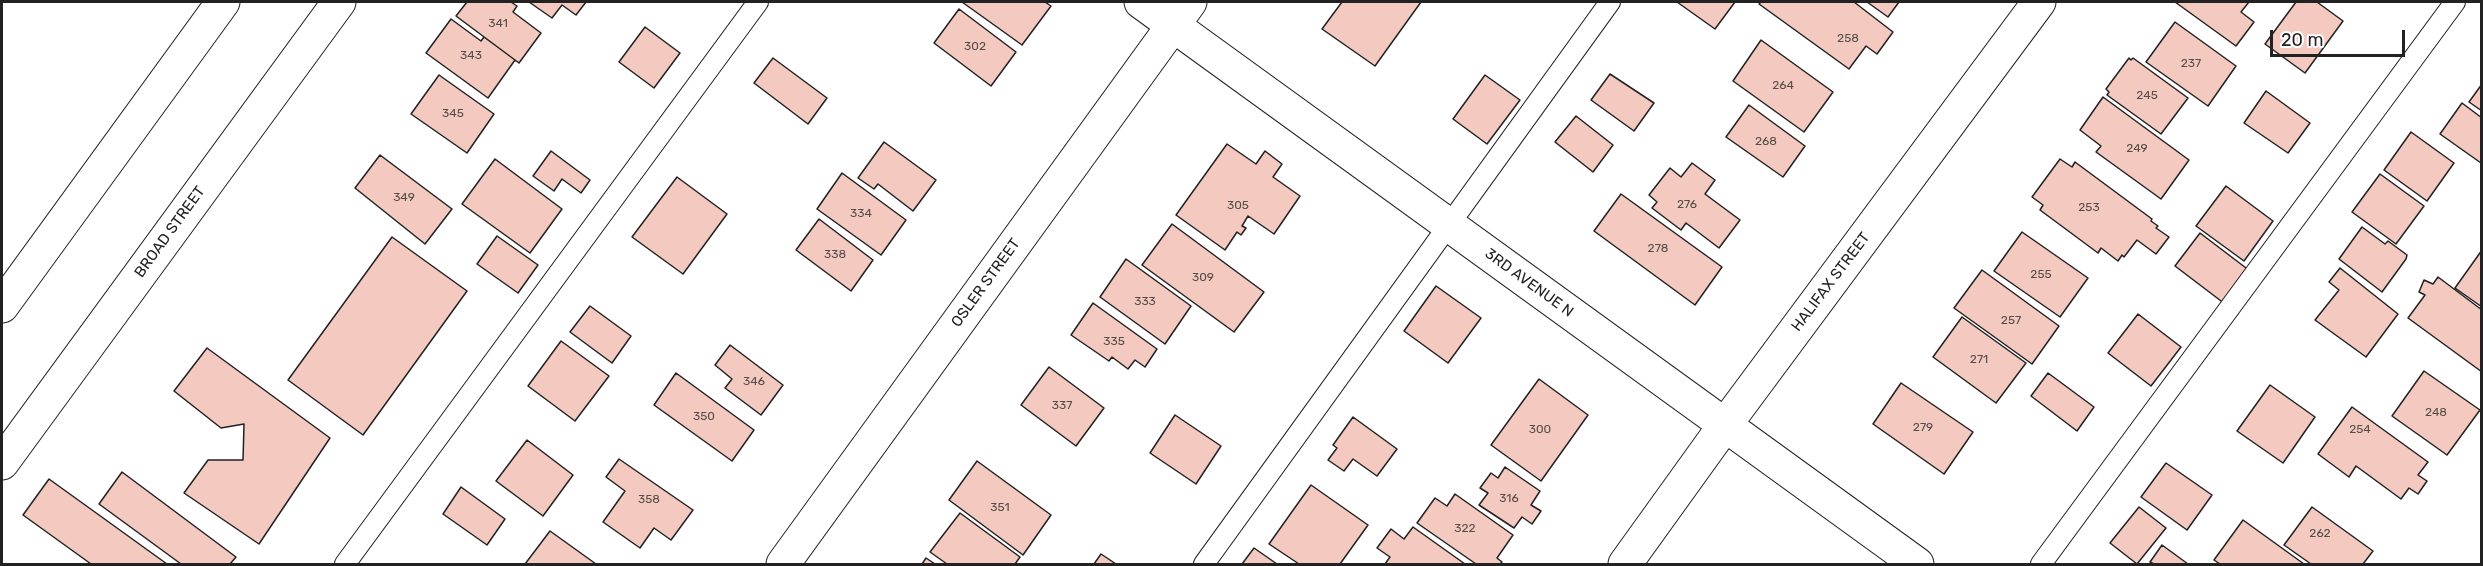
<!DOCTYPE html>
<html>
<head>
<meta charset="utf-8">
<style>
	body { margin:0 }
	#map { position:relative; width:2483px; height:566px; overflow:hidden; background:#fff; font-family:Rubik,sans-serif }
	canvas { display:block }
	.frame { position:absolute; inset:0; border:3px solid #222; pointer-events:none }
	.scale { position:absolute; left:2270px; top:30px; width:135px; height:27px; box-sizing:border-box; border:3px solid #222; border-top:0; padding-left:8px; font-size:18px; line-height:21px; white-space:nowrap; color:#222; -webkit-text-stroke:4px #fff; paint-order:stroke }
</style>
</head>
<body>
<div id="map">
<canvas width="2483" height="566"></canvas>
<div class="frame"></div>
<div class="scale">20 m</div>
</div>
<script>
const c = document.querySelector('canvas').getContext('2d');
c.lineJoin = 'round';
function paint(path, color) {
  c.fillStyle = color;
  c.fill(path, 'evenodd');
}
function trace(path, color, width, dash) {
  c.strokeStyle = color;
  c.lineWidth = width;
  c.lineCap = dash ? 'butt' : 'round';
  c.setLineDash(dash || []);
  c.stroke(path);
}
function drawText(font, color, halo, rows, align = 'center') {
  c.font = font + ' Rubik,sans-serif';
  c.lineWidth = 4.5;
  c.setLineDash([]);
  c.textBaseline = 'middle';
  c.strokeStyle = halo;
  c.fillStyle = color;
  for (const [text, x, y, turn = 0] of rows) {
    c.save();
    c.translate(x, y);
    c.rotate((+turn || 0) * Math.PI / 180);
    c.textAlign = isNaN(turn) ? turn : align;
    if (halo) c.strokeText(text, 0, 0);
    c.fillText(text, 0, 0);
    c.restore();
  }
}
const building = new Path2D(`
	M467 2H511L517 6 513 12 541 33 519 63 456 16Z
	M529 2H586L576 15 562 5 552 18Z
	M962 2H1045L1051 6 1022 45Z
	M1342 2H1421L1375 66 1322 29Z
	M1677 2H1735L1715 29Z
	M1761 2H1854L1893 32 1877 54 1866 46 1849 69 1759 4Z
	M1867 2H1899L1888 17Z
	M2175 2H2249L2241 12 2254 22 2236 46Z
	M2296 2H2317L2343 21 2305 73 2265 44Z
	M959 9 1016 52 991 86 934 43Z
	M451 19 481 41 484 37 515 60 488 98 426 53Z
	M2175 22 2236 66 2208 106 2146 62Z
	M645 27 680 53 654 88 619 62Z
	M1761 40 1833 92 1804 132 1733 81Z
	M773 58 827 98 808 124 754 83Z
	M2129 58 2131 60 2133 58 2188 98 2161 134 2107 95 2109 92 2106 89Z
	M1610 74 1654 103 1634 131 1591 100Z
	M439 75 494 114 467 153 411 114Z
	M1485 75 1520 100 1487 144 1453 119Z
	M2482 84V111L2469 102Z
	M2266 91 2310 123 2288 153 2244 123Z
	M2103 97 2189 160 2161 199 2096 152 2101 146 2080 130Z
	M2462 103 2482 118 2481 163 2440 134Z
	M1749 105 1805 146 1783 177 1726 137Z
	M1576 116 1613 145 1593 172 1555 142Z
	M2411 132 2454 163 2427 201 2384 170Z
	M884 142 936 180 913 211 878 184 874 189 858 178Z
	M1227 144 1256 164 1265 151 1282 164 1273 177 1300 196 1274 234 1248 216 1242 226 1246 228 1241 235 1237 232 1225 250 1176 215Z
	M551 151 590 180 581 193 562 179 554 191 533 176Z
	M380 155 452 209 425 244 355 188Z
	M495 159 562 209 530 253 462 204Z
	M2060 159 2072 167 2075 162 2152 219 2151 221 2158 226 2156 228 2169 237 2156 254 2137 240 2124 257 2122 255 2118 261 2101 248 2098 253 2040 210 2043 205 2032 197Z
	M1692 163 1715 180 1705 194 1740 220 1719 248 1686 223 1681 230 1652 208 1657 202 1649 195 1670 168 1681 177Z
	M842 173 906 220 881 255 817 209Z
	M2380 174 2424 206 2396 244 2352 212Z
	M677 177 727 214 683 274 632 237Z
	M2226 186 2273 221 2244 261 2196 226Z
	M1621 194 1722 267 1695 305 1594 231Z
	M819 219 873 260 851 291 796 250Z
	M1172 224 1264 292 1234 332 1142 265Z
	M2362 227 2385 244 2388 241 2407 255 2406 259 2382 292 2339 259Z
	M2022 232 2088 278 2060 317 1994 271Z
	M2200 233 2250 271 2225 304 2175 266Z
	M497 236 538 265 518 293 477 264Z
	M392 237 467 291 363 435 288 380Z
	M2482 250V307L2455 288Z
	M1126 259 1191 306 1165 344 1100 297Z
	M2340 268 2398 314 2366 357 2315 320 2339 290 2329 282Z
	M1982 270 2059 326 2032 364 1954 308Z
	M2438 277 2482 310V372L2408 318 2425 295 2419 292 2424 280 2433 284Z
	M1436 286 1481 318 1448 363 1404 331Z
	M1093 303 1157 349 1145 367 1135 360 1128 369 1112 357 1109 361 1071 335Z
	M590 306 631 336 612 363 570 332Z
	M2138 314 2181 347 2151 386 2108 353Z
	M1962 317 2026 363 1996 403 1933 357Z
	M561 341 609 376 575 421 528 386Z
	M730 345 783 385 761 415 725 388 732 379 715 365Z
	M207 348 330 438 259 544 184 493 208 460H243L244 424 221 428 174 391Z
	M1049 367 1104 408 1076 446 1021 405Z
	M2424 371 2480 410 2447 455 2392 416Z
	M676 373 754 430 732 461 654 405Z
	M2048 373 2094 407 2077 431 2031 396Z
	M1539 379 1588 415 1541 481 1491 445Z
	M1901 383 1973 432 1944 474 1873 424Z
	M2270 385 2315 417 2283 463 2237 431Z
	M2352 407 2428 462 2418 475 2427 481 2418 494 2409 488 2401 499 2356 466 2349 477 2318 454Z
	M1175 415 1221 446 1196 484 1150 453Z
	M1353 417 1397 449 1377 476 1353 459 1344 471 1328 460 1337 448 1333 445Z
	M527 440 573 475 543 516 496 481Z
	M619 459 693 510 671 540 654 528 640 548 603 522 625 491 606 477Z
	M977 461 1051 515 1023 555 949 500Z
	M2166 463 2212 495 2187 530 2141 497Z
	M1505 467 1540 491 1531 505 1541 511 1532 524 1522 517 1514 528 1479 505 1488 493 1480 488 1491 473 1498 478Z
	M122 472 236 557 230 564H181L99 504Z
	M49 479 167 564H91L23 515Z
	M1311 485 1368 525 1340 564H1299L1269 544Z
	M461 487 505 519 487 545 443 514Z
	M1455 494 1513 535 1497 558 1502 562 1500 564H1476L1417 523 1435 498 1447 506Z
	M2139 507 2166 528 2137 564 2110 543Z
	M2312 507 2373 551 2363 564H2311L2284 545Z
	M960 513 1020 557 1015 564H947L930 552Z
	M2243 520 2304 564H2220L2214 560Z
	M1413 527 1465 564H1385L1390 557 1377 548 1391 529 1404 539Z
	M550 531 596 564H525Z
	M2162 545 2188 564H2154L2150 562Z
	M1254 548 1277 564H1242Z
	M1101 554 1116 564H1094Z
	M926 558 935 564H922Z`);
paint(building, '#f3c9c0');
trace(building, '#222', 1.5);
const lane = new Path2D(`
	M345 564 758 2
	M1204 564 1610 2
	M2041 564 2455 2`);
const street = new Path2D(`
	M1141 2 1917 564
	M783 564 1190 2
	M1625 564 1725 425 2039 2`);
const secondary = new Path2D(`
	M2 306 223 2
	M2 463 339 2`);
trace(lane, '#222', 22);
trace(street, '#222', 35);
trace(secondary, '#222', 35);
trace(lane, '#fff', 20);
trace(street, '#fff', 33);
trace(secondary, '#fff', 33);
drawText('12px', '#564c4a', null, [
	["341",498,24],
	["258",1848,39],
	["302",975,47],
	["343",471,56],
	["237",2191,64],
	["264",1783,86],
	["245",2147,96],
	["345",453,114],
	["268",1766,142],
	["249",2137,149],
	["349",404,198],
	["276",1687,205],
	["305",1238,206],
	["253",2089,208],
	["334",861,214],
	["278",1658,249],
	["338",835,255],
	["255",2041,275],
	["309",1203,278],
	["333",1145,302],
	["257",2011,321],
	["335",1114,342],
	["271",1979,360],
	["346",754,382],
	["337",1062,406],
	["248",2436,413],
	["350",704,417],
	["279",1923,428],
	["300",1540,430],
	["254",2360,430],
	["316",1509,499],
	["358",649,500],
	["351",1000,508],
	["322",1465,529],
	["262",2320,534]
]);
drawText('15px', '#222', '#fff', [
	["BROAD STREET",170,232,-54],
	["HALIFAX STREET",1831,282,-53],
	["OSLER STREET",986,283,-54],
	["3RD AVENUE N",1529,283,36]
]);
</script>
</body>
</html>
